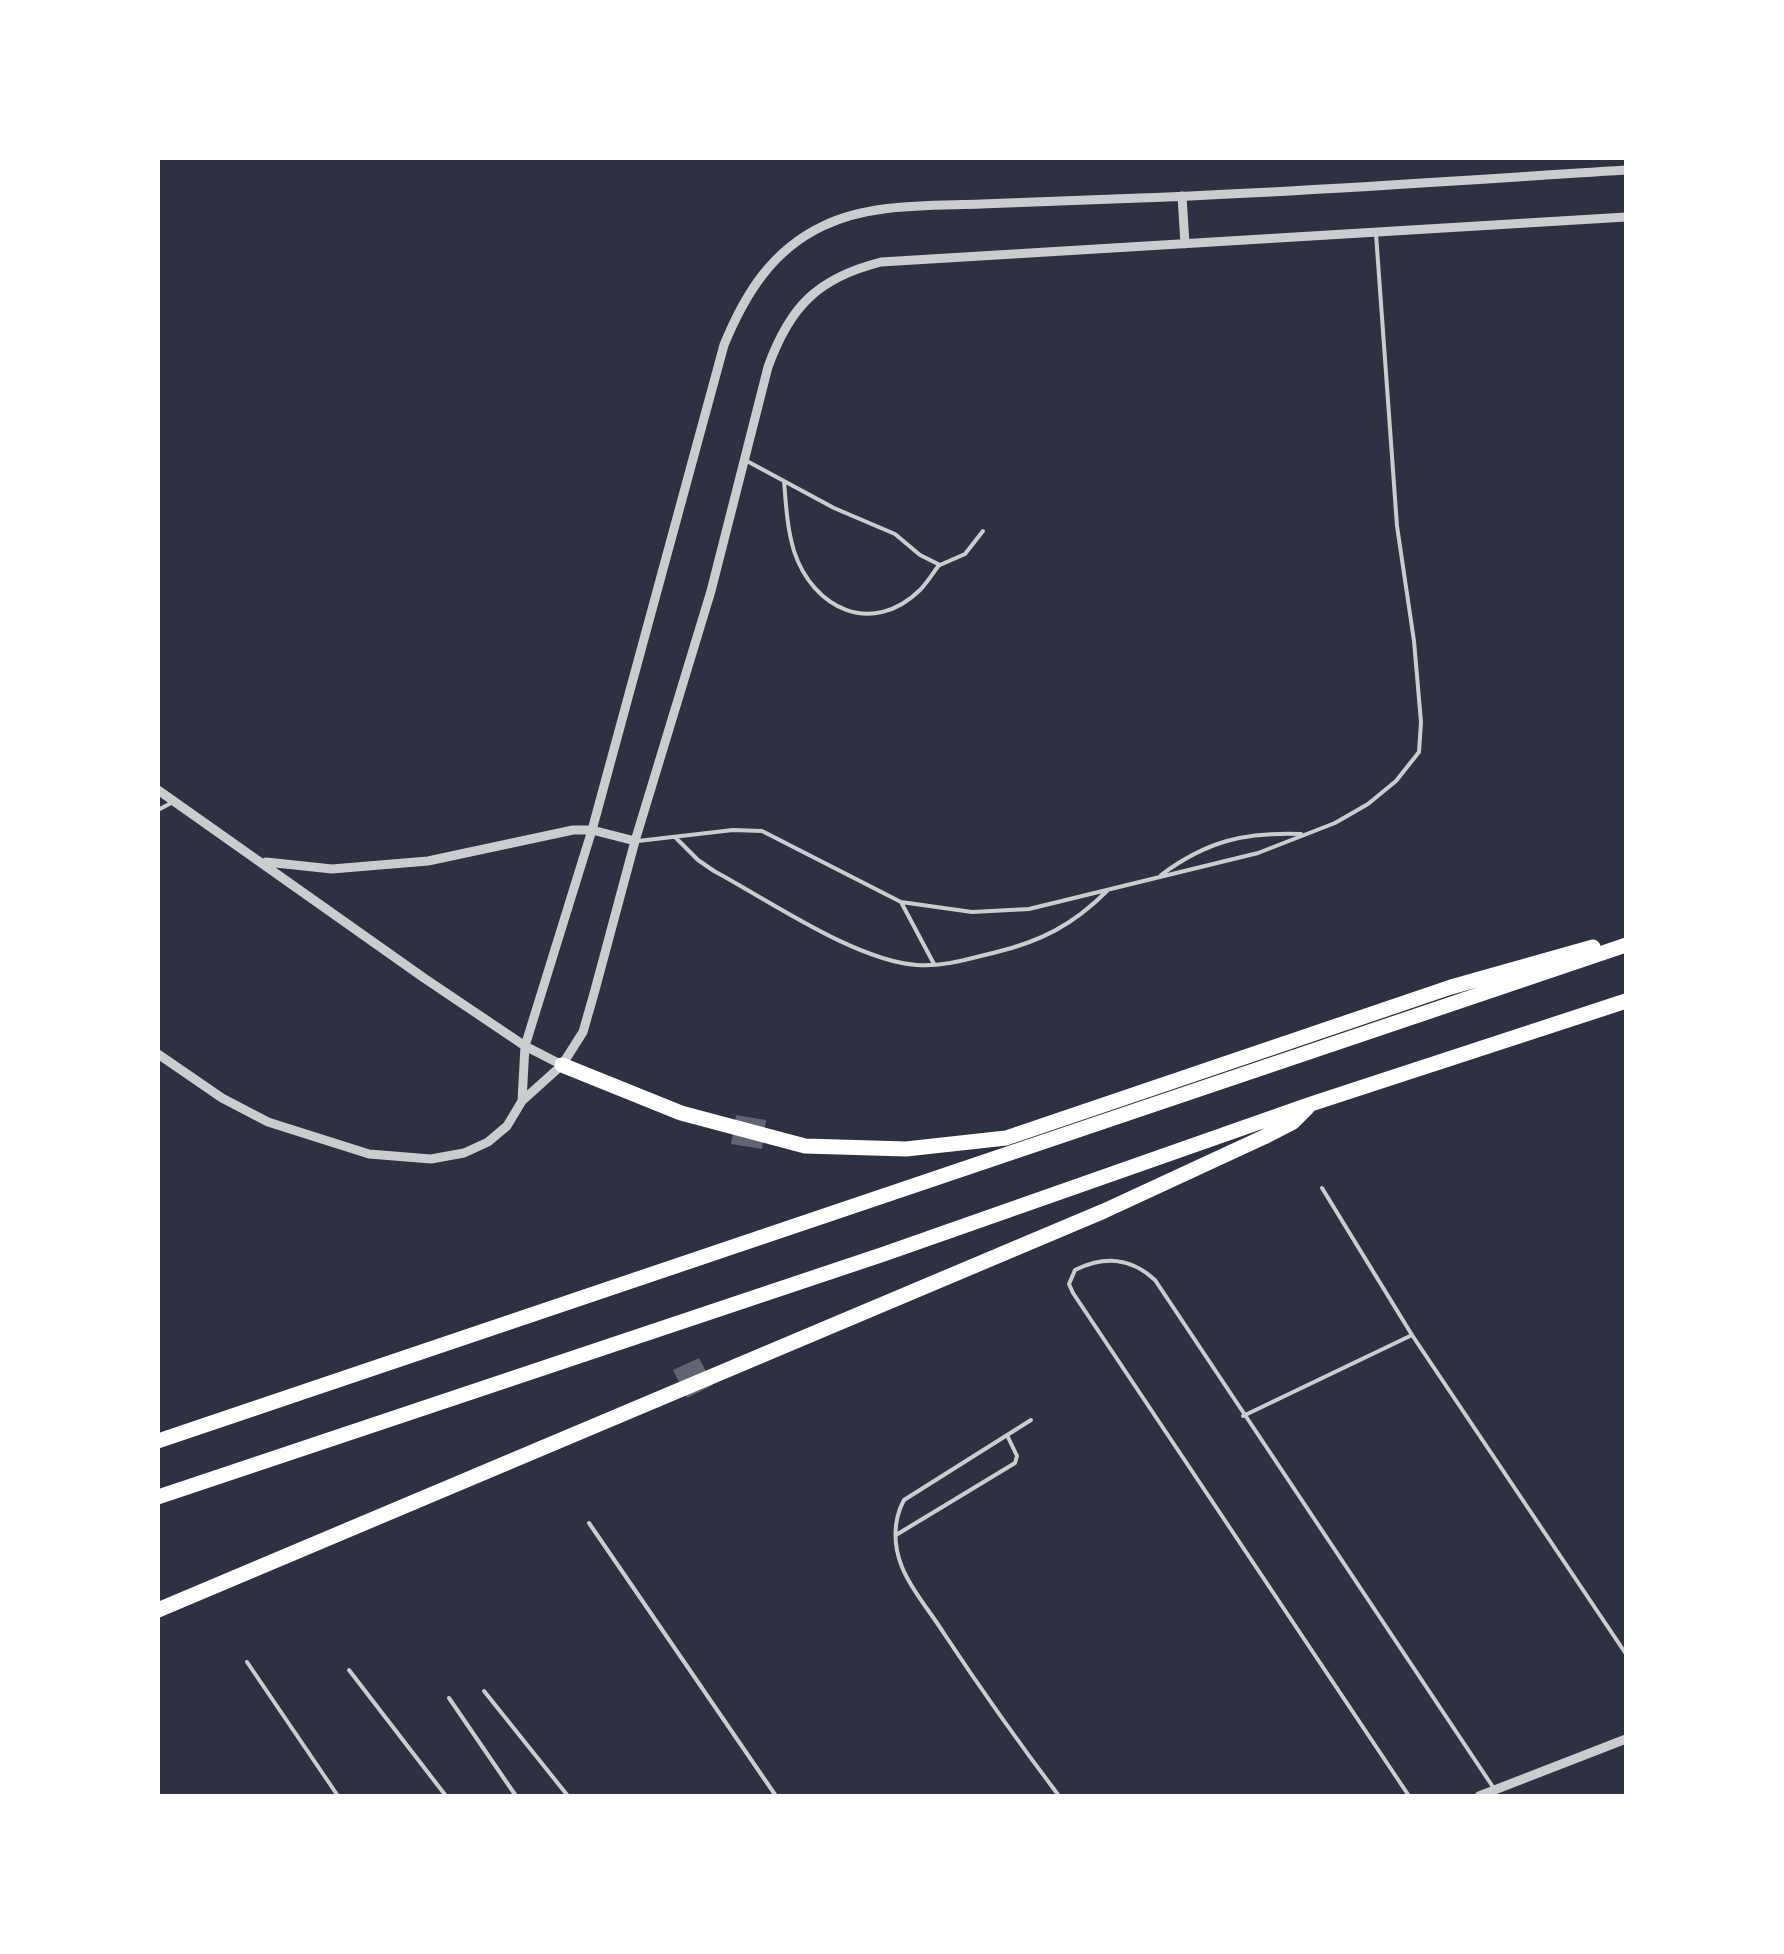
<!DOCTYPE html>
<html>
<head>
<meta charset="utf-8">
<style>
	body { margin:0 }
	#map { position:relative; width:1784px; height:1954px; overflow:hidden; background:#2d3142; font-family:"PT Sans Narrow",sans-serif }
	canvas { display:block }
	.frame { position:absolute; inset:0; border:160px solid #fff; pointer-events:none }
</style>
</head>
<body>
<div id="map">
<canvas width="1784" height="1954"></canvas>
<div class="frame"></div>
</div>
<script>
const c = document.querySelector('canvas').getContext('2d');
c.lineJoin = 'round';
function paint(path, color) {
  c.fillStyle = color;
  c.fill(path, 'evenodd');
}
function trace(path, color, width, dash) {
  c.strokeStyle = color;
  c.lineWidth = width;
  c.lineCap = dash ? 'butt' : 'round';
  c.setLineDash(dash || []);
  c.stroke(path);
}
paint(new Path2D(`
	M736 1115 766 1120 762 1149 731 1144Z
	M699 1358 713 1385 687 1398 673 1370Z`), '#626471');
trace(new Path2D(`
	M745 460 834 508 895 534 920 555 940 565 965 554 983 531
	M784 481C786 504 787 528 794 551 813 609 872 637 920 590 927 583 933 573 939 565
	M158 810 171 803
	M676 838 698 860 714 871C770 901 856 961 917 965 943 967 968 959 993 953 1040 942 1073 925 1107 891
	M638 841 733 830 762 831 901 902 972 912 1029 909 1258 853 1335 823 1368 804 1396 781 1419 752 1421 722 1414 641 1397 526 1376 234
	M1161 875C1207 841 1244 832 1301 834
	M901 902 934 964
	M1322 1188 1412 1335 1626 1654
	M1243 1416 1410 1336
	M1031 1420 904 1500C893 1520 893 1545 902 1567 911 1590 930 1611 943 1632 980 1688 1019 1743 1059 1796
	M589 1523 776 1796
	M896 1535 1015 1463 1017 1456 1007 1435
	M247 1662 338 1796
	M349 1670 446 1796
	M484 1691 568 1796
	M449 1698 516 1796
	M1409 1796 1073 1293 1069 1284 1075 1270C1104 1256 1130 1257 1155 1280L1495 1790`), '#caccd0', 4);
trace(new Path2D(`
	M1182 196 1185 244
	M158 790 424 978 525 1046 562 1065
	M266 862 332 869 428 861 573 830H592L635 841
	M158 1054 222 1098 268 1122 369 1154 431 1159 464 1153 488 1142 507 1126 522 1101 562 1065 583 1032 595 990 635 841 711 591 768 367C790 306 818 278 881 262L1626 217
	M522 1101 525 1046 592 830 724 345C745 294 772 250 823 226 870 203 930 206 981 204 1034 202 1087 200 1140 198 1302 192 1465 180 1626 170
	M1479 1796 1626 1739`), '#caccd0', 9);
trace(new Path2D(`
	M562 1065 681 1113 805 1146 906 1149 1006 1138 1451 987 1593 947
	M158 1441 1626 945
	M158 1497 884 1254 1311 1104 1626 1001
	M158 1610 1104 1211 1264 1137 1293 1122 1307 1108`), '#fff', 15);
</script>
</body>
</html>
